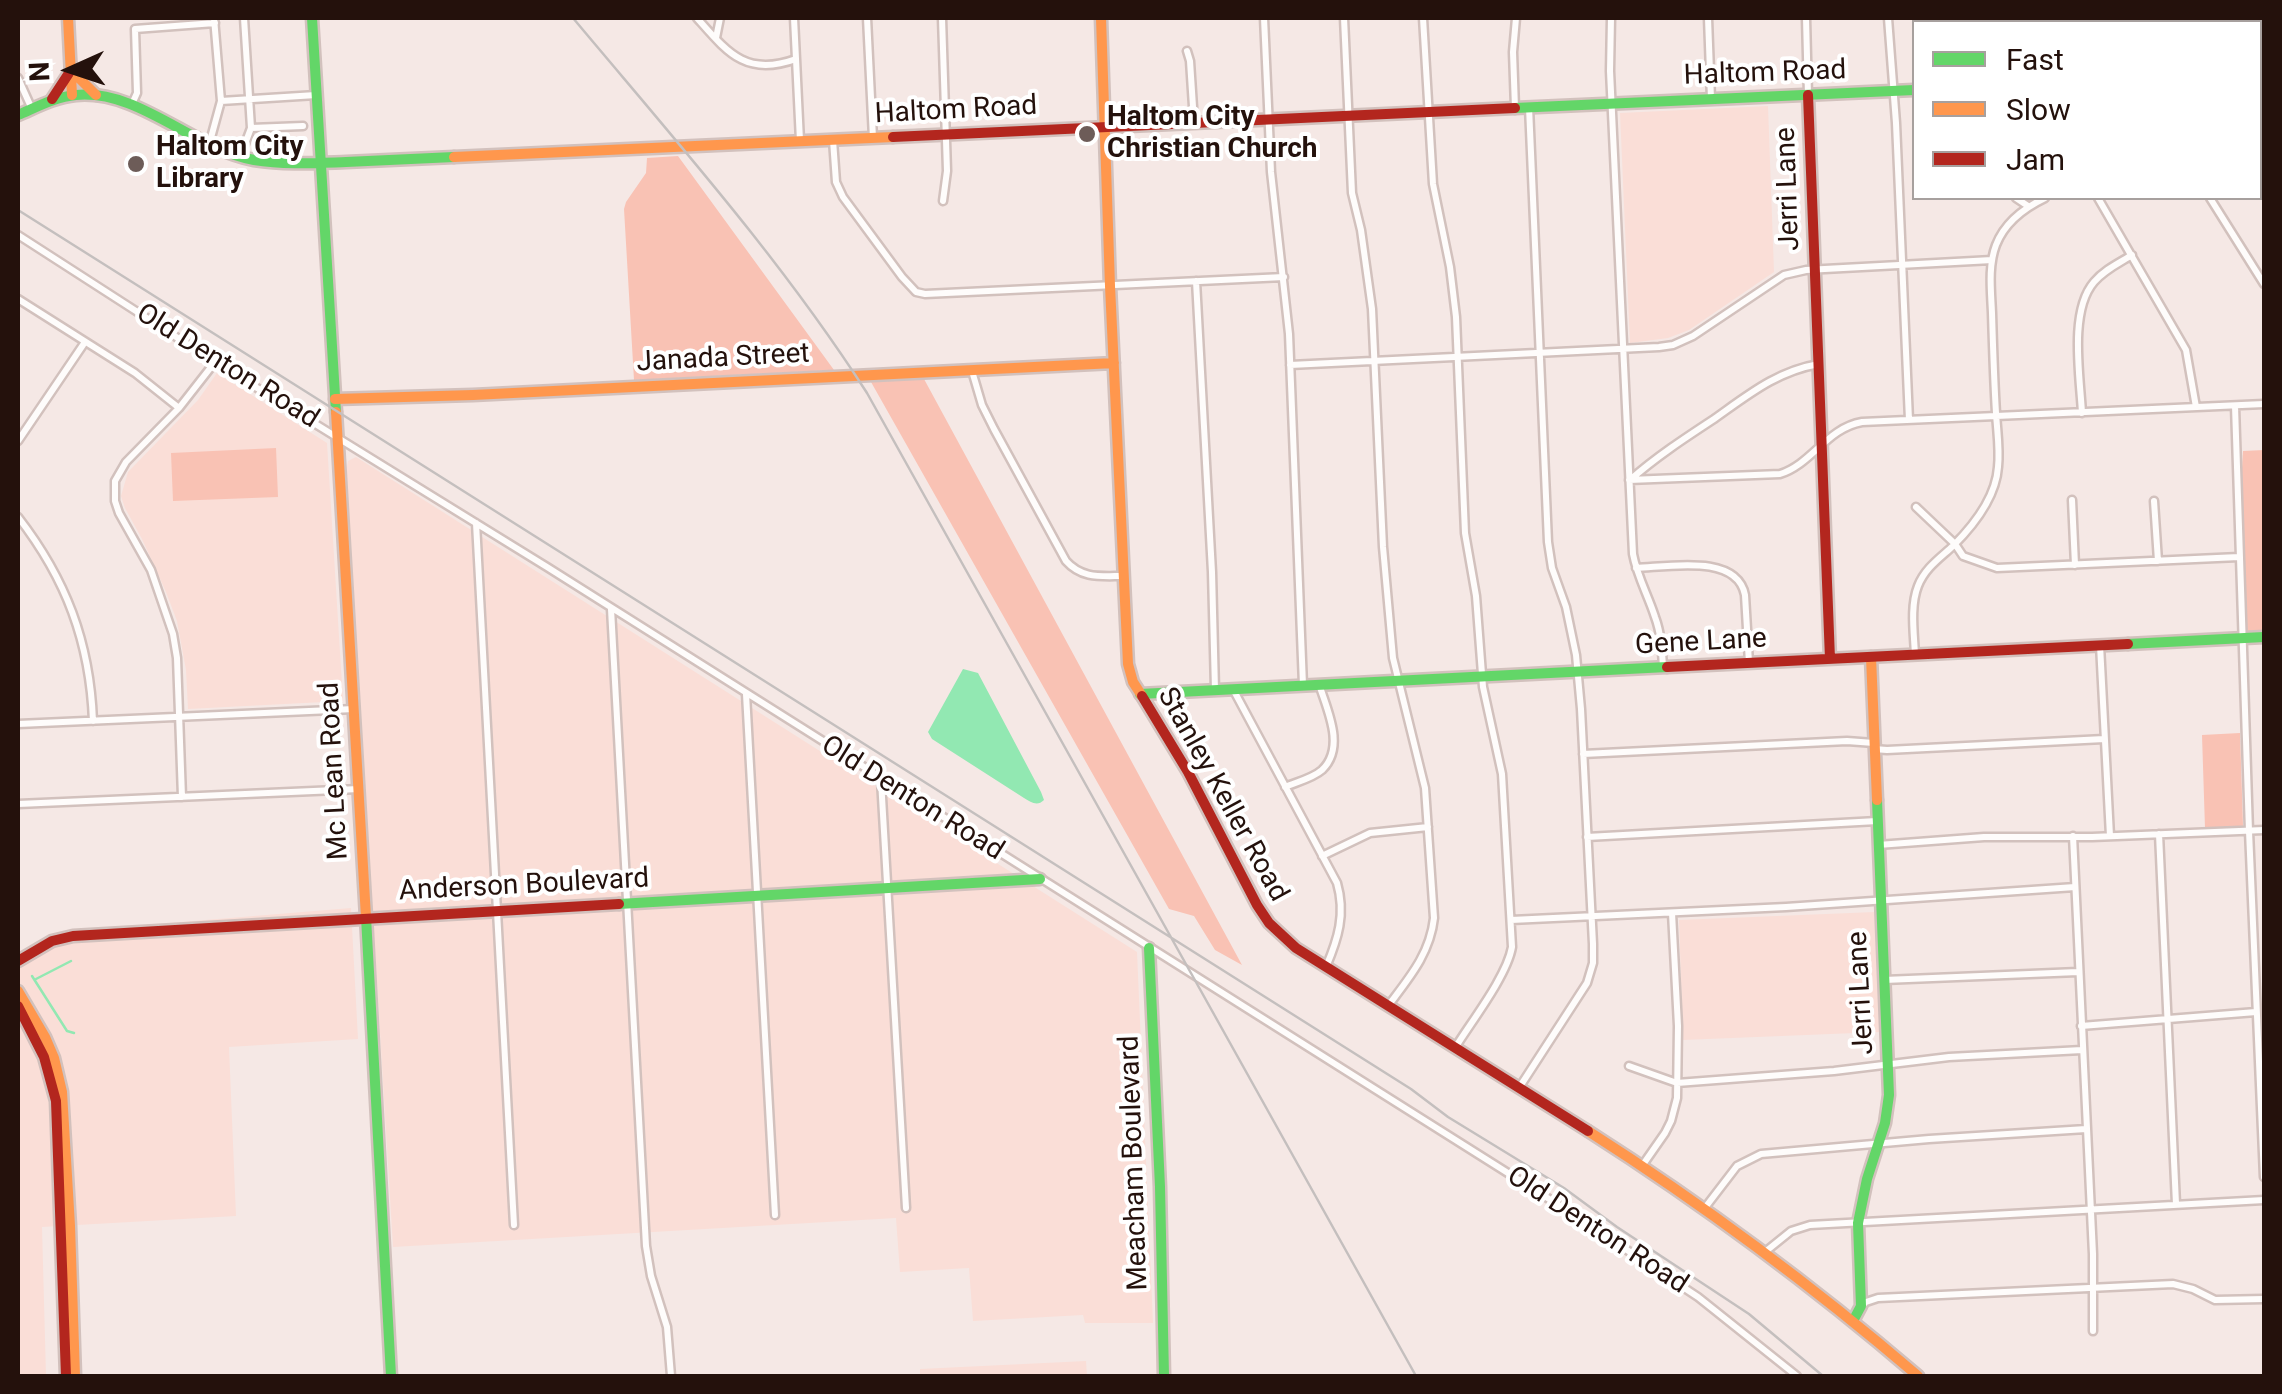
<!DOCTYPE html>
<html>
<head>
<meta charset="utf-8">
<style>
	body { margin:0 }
	#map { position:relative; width:2282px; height:1394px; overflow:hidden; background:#f5e8e5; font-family:Roboto,sans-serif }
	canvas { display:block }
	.frame { position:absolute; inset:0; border:20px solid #24110c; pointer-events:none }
	.legend { position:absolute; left:1912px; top:20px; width:350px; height:180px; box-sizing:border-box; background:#fff; border:2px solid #a7a09e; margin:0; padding:12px 18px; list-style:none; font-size:30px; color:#24110c }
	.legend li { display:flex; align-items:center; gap:20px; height:50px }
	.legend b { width:50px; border:2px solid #a7a09e }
	.north { position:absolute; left:20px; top:20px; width:100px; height:100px; -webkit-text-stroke:8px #fff; paint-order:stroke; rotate:267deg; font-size:28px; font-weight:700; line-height:40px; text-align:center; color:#24110c }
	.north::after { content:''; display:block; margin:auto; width:35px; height:45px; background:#24110c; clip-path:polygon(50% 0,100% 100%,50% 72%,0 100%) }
</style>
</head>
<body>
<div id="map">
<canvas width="2282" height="1394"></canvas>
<div class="frame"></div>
<ul class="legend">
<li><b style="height:12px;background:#63d668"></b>Fast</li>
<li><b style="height:12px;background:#ff974d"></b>Slow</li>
<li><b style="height:12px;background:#b3261e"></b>Jam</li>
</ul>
<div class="north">N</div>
</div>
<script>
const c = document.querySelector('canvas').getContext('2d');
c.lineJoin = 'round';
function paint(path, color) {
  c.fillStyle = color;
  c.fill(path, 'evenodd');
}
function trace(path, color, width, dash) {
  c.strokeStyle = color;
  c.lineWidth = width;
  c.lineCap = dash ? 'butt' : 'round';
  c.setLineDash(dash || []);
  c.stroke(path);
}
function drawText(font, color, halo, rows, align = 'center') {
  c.font = font + ' Roboto,sans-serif';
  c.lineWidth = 8;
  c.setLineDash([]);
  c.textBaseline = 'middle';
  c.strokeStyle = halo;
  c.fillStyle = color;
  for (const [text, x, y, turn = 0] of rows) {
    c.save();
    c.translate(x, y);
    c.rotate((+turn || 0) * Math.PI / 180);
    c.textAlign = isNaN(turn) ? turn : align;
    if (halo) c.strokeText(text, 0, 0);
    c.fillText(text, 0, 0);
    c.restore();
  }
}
paint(new Path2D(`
	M1768 106 1774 272 1689 330 1668 338 1630 343 1620 113Z
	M217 373 327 443 343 701 188 709 186 670 177 621 166 592 142 539 125 508 121 496 128 472 198 400Z
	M356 457 1137 952 1153 1323H1085L1083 1315 973 1321 969 1268 900 1272 896 1218 393 1247 346 471 348 461Z
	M351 908 358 1039 229 1047 236 1216 42 1227 46 1376H18V956L60 932Z
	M1875 912 1880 1032 1683 1040 1679 920Z
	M1086 1361 1087 1376H915H920V1369Z`), '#faded7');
paint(new Path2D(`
	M678 156 834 370 634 380 624 209 626 202 646 173 647 158Z
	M924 379 1242 965 1215 950 1194 916 1169 909 871 382Z
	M276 448 278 497 173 501 171 453Z
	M2264 450V631H2246L2241 485 2243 451Z
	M2240 733 2243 826 2205 828 2202 735Z`), '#f9c2b4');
paint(new Path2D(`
	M963 669 978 673 1041 792 1044 800C1037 807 1031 802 1024 798L932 739 928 732Z`), '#92e8b2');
trace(new Path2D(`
	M32 976 67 1031 74 1033
	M36 979 71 961`), '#92e8b2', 2.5);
const street = new Path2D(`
	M244 18 251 128 245 144
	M697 18C728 53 746 77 796 59
	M794 18 800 141
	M867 18 873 138
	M942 18 947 171 943 201
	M1264 18 1271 172 1289 334 1303 685
	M1344 18 1352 193 1361 230 1372 309 1383 547 1393 658 1425 788 1434 918C1430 954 1409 978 1388 1006
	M1423 18 1433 184 1450 267 1456 317 1465 533 1476 596 1483 687 1502 774 1512 947C1507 976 1471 1022 1455 1048
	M1611 18 1610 71 1633 554C1637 576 1648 595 1655 617 1661 633 1662 650 1663 667
	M1708 18 1711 99
	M1806 18 1808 95
	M1888 18 1896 123 1909 420
	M716 38 720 18
	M1187 51 1190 61 1194 122
	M18 78 31 107
	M221 101 316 95
	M132 104 137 93 135 29 215 23
	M1515 108 1513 52 1516 18
	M251 128 303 126
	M833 140 836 182 843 197 902 277 916 292 925 294 1284 277
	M209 145 221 101 214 18
	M2016 198 2028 206
	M2098 198 2186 350 2196 407
	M2210 198 2264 284
	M18 235 215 362 547 567 1565 1209 1698 1297 1797 1376
	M1196 281 1212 572 1215 690
	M18 299 135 373 179 408
	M1290 365 1659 347 1673 345 1693 336 1784 275 1806 270 1992 260
	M972 371 982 405 994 429 1066 561C1082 579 1101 576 1123 576
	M2235 406 2249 831 2264 1177
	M2082 413C2080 376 2069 311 2094 282 2104 270 2119 263 2132 255
	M18 441 85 342
	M1629 480 1780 474C1812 464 1827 428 1862 422L2264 404
	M1630 480C1656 457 1685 438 1714 419 1748 395 1777 371 1819 364
	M2072 500 2075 565
	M2154 501 2158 561
	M1916 507 1955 544 1963 556 1997 568 2239 557
	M18 517C66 579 90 642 93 721
	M476 523 514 1225
	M1636 568C1667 567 1737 553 1745 595L1749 663
	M611 609 646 1246 651 1276 667 1327 671 1376
	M2100 645 2110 836
	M1915 655C1914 633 1910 606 1918 586 1925 568 1940 558 1953 546 1974 525 1996 497 1998 467 2000 449 1997 431 1996 413 1994 380 1993 347 1992 313 1991 290 1988 266 1996 245 2005 222 2024 208 2045 198
	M1233 689 1337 883C1346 914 1338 939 1326 967
	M746 694 775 1215
	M18 724 354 709
	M1874 749 1887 750 2104 739
	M1583 754 1847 741 1874 743
	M881 780 906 1208
	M1285 787C1297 782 1313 778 1322 770 1346 747 1327 710 1319 684
	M182 797 177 658 173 634 151 570 119 513 115 501V481L126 462 179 408 215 362
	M18 804 359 789
	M2159 834 2176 1204
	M2073 836 2093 1254V1331
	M1587 837 1877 821
	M1878 845 1984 837H2092L2264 830
	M1322 856 1370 833 1428 827
	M1511 920 1786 907 2075 887
	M1884 980 2078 972
	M2081 1026 2256 1012
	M1629 1066 1677 1083 1834 1071 1949 1057 2082 1050
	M1519 1088 1587 983 1593 963V944L1581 709 1576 655 1566 607 1552 568 1548 542 1529 107
	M1642 1166 1665 1133 1671 1121 1677 1098 1678 1026 1672 913
	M1704 1209 1737 1166 1761 1154 1929 1139 2086 1129
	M1765 1252 1791 1231 1810 1225 2264 1200
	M1862 1306 1866 1302 1878 1298 2173 1284 2193 1289 2215 1300 2264 1299`);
const fast = new Path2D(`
	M312 18 336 412
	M1515 108 1914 90
	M18 115C37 107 55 97 76 95 139 89 193 149 254 160 285 165 316 163 346 162 382 160 418 159 454 157
	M2128 644 2264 637
	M1140 694 1667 667
	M619 904 1040 879
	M366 917 391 1376
	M1149 948 1160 1187 1164 1376
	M1853 1321 1861 1306 1858 1223 1867 1179 1885 1123 1889 1095 1877 800`);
const slow = new Path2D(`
	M68 18 72 95
	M1101 18 1110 286 1128 664 1133 682 1142 696
	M2221 18V22
	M71 70 96 95
	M2260 73H2264
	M454 157 893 137
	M335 399 473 395 1114 363
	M336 412 366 917
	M1871 657 1877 800
	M18 991 45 1037 54 1058 62 1092 70 1226 75 1376
	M1588 1131C1704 1205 1813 1286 1918 1376`);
const jam = new Path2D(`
	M1808 95 1830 659
	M52 99 69 73
	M893 137 1515 108
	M1667 667 2128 644
	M1142 696 1188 772 1257 905 1269 923 1296 948 1588 1131
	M18 961 52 941 73 936 619 904
	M18 1006 44 1057 56 1101 66 1376`);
trace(street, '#d2c1bd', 11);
trace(fast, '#d2c1bd', 15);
trace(slow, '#d2c1bd', 15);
trace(jam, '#d2c1bd', 15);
trace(street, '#fefcfb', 6);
trace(fast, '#63d668', 10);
trace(slow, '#ff974d', 10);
trace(jam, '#b3261e', 10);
trace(new Path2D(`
	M573 18C675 140 781 259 867 393L1416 1376
	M18 210 1411 1089 1448 1117 1564 1188 1617 1227 1749 1314 1823 1376`), '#c4bfbe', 2.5);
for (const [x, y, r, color] of [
	[1087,134,10,"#6d5c58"],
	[136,164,10,"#6d5c58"]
]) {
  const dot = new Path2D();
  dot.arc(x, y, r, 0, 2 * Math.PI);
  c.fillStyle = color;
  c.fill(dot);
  trace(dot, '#fff', 4);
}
drawText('28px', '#24110c', '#fff', [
	["Haltom Road",1765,74,-2],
	["Haltom Road",956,111,-3],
	["Jerri Lane",1789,189,-92],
	["Janada Street",723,359,-3],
	["Old Denton Road",227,367,32],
	["Gene Lane",1701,643,-3],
	["Mc Lean Road",335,771,-93],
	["Stanley Keller Road",1222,795,61],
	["Old Denton Road",912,799,32],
	["Anderson Boulevard",524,886,-3],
	["Jerri Lane",1862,993,-93],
	["Meacham Boulevard",1135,1163,-92],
	["Old Denton Road",1597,1231,33]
]);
drawText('bold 28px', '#24110c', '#fff', [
	["Haltom City",1107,118],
	["Christian Church",1107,150],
	["Haltom City",156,148],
	["Library",156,180]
], 'left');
</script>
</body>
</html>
